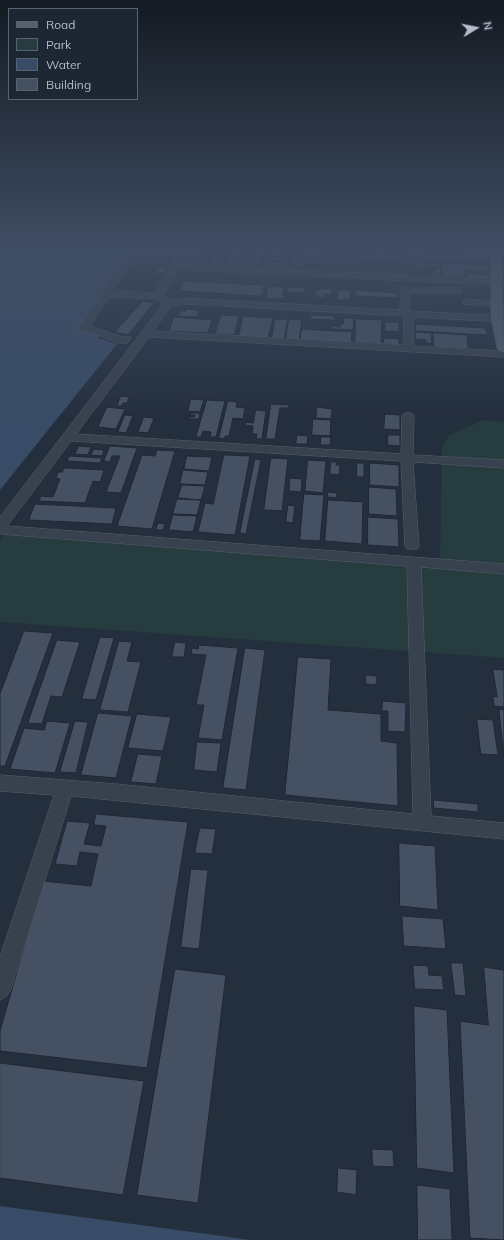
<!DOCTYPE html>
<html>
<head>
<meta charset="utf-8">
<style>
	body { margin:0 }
	#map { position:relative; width:504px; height:1240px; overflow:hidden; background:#242f3e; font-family:Mulish,sans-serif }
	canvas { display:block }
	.legend { position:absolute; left:8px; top:8px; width:130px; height:92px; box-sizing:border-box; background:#1d2633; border:1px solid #59626f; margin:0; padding:5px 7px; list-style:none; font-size:12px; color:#b4bcc9 }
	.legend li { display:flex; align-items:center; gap:8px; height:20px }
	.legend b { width:20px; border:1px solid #59626f }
	.north { position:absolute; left:456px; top:8px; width:40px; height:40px; -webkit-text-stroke:3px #1d2633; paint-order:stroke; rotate:80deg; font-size:11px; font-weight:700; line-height:16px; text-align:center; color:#b4bcc9 }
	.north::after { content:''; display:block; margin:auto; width:14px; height:18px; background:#b4bcc9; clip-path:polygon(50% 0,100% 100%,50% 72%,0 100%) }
</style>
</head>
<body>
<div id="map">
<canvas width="504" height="1240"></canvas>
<ul class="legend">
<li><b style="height:5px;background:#56606e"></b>Road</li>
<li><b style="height:11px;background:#263c3f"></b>Park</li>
<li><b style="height:11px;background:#394c67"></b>Water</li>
<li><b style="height:11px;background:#455162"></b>Building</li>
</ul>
<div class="north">N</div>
</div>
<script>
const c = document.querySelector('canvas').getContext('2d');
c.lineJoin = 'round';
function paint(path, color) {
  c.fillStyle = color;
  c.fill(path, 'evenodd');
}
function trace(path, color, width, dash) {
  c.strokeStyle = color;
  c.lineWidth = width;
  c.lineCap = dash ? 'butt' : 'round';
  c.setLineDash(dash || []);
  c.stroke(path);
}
paint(new Path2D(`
	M483 420 504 422V658L0 622V541L7 531 440 562 442 447 450 435Z`), '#263c3f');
paint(new Path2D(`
	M0 247H134L80 328 100 335 98 338 117 344 0 490Z
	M140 247H185L178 251 139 250Z
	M0 1206 251 1240H0Z`), '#394c67');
const building = new Path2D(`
	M467 247H485L483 250 489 251 488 254 466 252Z
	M360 256H375V259L360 258Z
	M274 257 285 258V261H274Z
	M214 260H220L217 266 211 265Z
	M270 262 284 263 283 267H269Z
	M415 262 423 263V269L415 268Z
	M426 263 440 264V268L426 267Z
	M442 263 488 266 489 271 465 270V277L442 275Z
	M158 267 167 268 164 274H155Z
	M435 268 441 269 440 275H434Z
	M467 273 489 275V279L467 277Z
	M184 281 264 285 261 296 179 291Z
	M268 286 284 287 283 299 266 298Z
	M287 287 304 288V293L287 292Z
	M320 288 332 289 331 295 325 294 324 298 315 297V290H320Z
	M338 290H350V300H337Z
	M356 290 397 293V298L355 296Z
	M143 301 154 303 128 335 115 332Z
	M186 309 199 310 197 317 178 316 180 311H185Z
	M221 315 239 316 234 335 215 334Z
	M311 315 334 316V320L310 319Z
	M243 316 273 318 268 338 239 336Z
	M174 317 212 320 208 333 169 331Z
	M344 318H354L353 330 332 329V326L340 327V324H343Z
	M275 319H288L284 339 272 338Z
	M289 319 302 320 299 340 286 339Z
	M356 319 382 320 381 344 355 342Z
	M385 322H399V332L385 331Z
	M416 324 485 328 488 335 416 331Z
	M302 329 352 332 351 343 300 340Z
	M415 332 431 333 432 343H426V340L416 339Z
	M433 333 467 335 468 349 434 347Z
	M384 338 399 339V345L384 344Z
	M121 396 129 397 127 403H123L122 406H117Z
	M191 399 204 400 200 412 188 411Z
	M207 400 225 401 216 437H210L211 432 203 431 201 437H196Z
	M228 401 237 402 236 407 245 408 243 419 233 418 229 436H225V439L219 438Z
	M271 404 289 405 288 408H280L275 439H266Z
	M107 407 125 409 116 429 98 427Z
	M317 407 332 409 331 419 316 418Z
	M256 410 266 411 262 439H256L257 434H252L253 426 245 425 246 422 253 423Z
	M191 413H200L199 419H189V417H194L195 415H191Z
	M385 414 400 415V430L384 429Z
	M125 415 133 416 126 433 118 432Z
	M144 417 154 418 148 433 138 432Z
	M313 419 331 420 330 436 312 435Z
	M297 435 308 436 307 444H296Z
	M388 435H400V446L388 445Z
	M321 437H331L330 445H321Z
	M79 446 91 447 88 455 75 454Z
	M110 446 137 448 121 493 106 492 120 456H112L110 462 104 461Z
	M94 449 104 450 102 456 91 455Z
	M157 450 175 451 152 529 117 526 142 455 155 456Z
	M224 455 250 456 235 535 198 532 205 503 213 504Z
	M70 456 102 458 100 463 67 461Z
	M187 456 212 457 209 471 184 469Z
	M271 458 288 459 282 511 264 510Z
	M255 459 261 460 246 534 240 533Z
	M308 460 326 461 323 493 305 491Z
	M331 462H337L336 465H340L339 475 330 474Z
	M357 463H364V477H357Z
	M370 463 399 465V487L370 485Z
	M64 468 104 470 100 482 93 481 85 503 39 501 41 496 53 497 60 479 56 478 58 472H62Z
	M183 470 208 472 205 485 180 484Z
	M290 478 302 479 301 492 289 491Z
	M182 485 205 486 201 500 178 498Z
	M369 487 396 489 397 516 369 514Z
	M328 492 337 493 336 498 328 497Z
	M304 494 324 495 320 541 300 540Z
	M177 499 201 500 197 515 173 514Z
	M328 500 363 502 362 544 325 541Z
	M35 504 116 508 112 524 29 520Z
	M288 505 295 506 293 523 286 522Z
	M173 515 197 516 193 532 169 530Z
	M368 517 398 519 399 547 368 545Z
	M158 523 165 524 163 530H156Z
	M24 631 53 633 5 766H0V694Z
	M100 637 114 638 96 700 82 699Z
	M57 640 80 642 62 697 51 696 42 724 28 723Z
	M119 641 132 642 127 661 141 662 128 712 100 710Z
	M175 642 186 643 184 657H172Z
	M199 645 238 648 222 740 198 738 204 705H196L206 655 191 654 192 648 198 649Z
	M245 648 265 650 246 790 223 788Z
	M298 657 331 659 328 710 381 714V741L397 743 398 806 285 795Z
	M493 669 504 670V707L494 706 493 696 497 697Z
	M366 675 377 676 376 685 366 684Z
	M383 701 406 703 405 732 388 731V711H382Z
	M499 709 504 710V757Z
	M98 713 132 716 116 778 81 775Z
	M137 714 171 717 163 751 128 748Z
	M477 719 493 720 498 755 481 754Z
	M47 721 70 723 55 773 10 769 24 728 44 730Z
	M75 721 88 722 76 773 60 772Z
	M197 742 221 743 217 772 194 770Z
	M138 754 162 756 156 784 131 782Z
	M434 800 478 804V812L434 808Z
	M96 814 188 822 147 1068 0 1051V1031L43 881 91 886 98 854 80 852 77 866 55 864 67 821 90 823 84 844 101 846 106 826 94 825Z
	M200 828 216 829 212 854 195 853Z
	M399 843 435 846 438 910 400 906Z
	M191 869 208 870 199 949 181 947Z
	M402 916 443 919 446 949 404 946Z
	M451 963H463L466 996 455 995Z
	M413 965 428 966 429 975 442 976 444 990 415 989Z
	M484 967 504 970V1240L470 1238 460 1021 488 1025Z
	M175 969 226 975 198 1203 137 1195Z
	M414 1006 447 1010 454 1173 417 1168Z
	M0 1063 144 1081 123 1195 0 1178Z
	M372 1149 393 1150 394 1167 373 1166Z
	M338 1168 357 1170 356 1195 337 1192Z
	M417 1185 450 1189 452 1240H418Z`);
paint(building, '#455162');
trace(building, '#1f2835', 1);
const minor = new Path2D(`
	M194 247H202L194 257 192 265 226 266 235 247H243L235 267H245L248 265 257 247H262L264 249 255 268 472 278 496 277 504 279V285L496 283 472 284 187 270 182 267 185 257 163 295 174 300 184 298 400 310 401 288H459L462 289V293H409L410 311 504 316V322L414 317 413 346 504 351V357L149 337 76 434 401 454 402 415 408 412 414 415 413 455 504 460V468L413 462 419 546 417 549H407L405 546 401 461 71 441 7 526 504 564V574L421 567 431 816 504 823V839L71 796 11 989 7 996 0 1000V957L54 795 0 791V775L116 784 413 814 407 566 0 534V517L164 303 156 299 109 297 90 326 122 337H130L131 339 127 343H119L80 329 79 327 132 250 184 251ZM138 255 176 256 155 293 113 291ZM184 304 404 316 403 345 153 331 171 307Z
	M272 247H280L278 254H272Z
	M318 247H354L350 250 326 249 323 254C317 255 307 256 303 252L307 249H317Z
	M372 247H380V252H397L401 255 397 258 373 256Z
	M408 250C426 252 444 254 461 254 472 254 492 248 500 257 496 262 416 258 405 255V251Z
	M301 259 304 260V264L297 265 292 262 294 260Z
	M467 299 497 301 502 304 497 307 464 304 462 302 464 300Z`);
const major = new Path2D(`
	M490 247H502L504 352 499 351 497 348 491 319Z`);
trace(minor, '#565f6c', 1);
trace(major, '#414a57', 1);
paint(minor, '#38414e');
paint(major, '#56606e');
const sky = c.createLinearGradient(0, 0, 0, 420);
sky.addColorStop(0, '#141a22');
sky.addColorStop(0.59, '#3f4d63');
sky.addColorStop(1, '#3f4d6300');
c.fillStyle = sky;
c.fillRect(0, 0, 504, 420);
</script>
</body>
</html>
